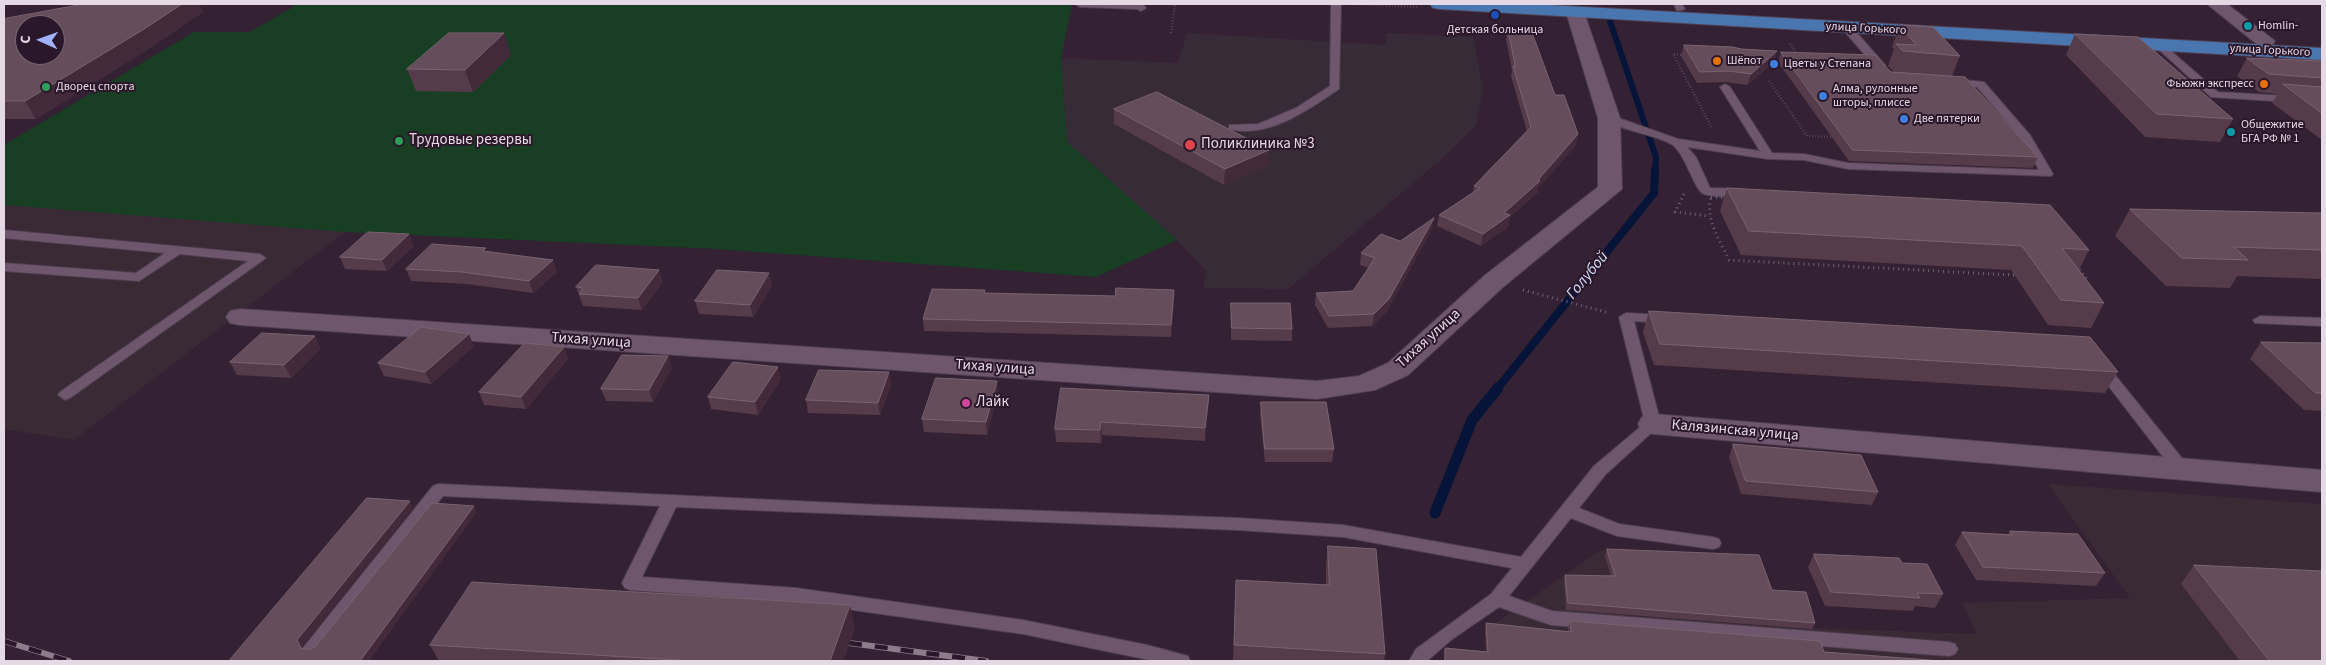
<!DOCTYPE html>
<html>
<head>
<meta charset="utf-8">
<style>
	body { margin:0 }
	#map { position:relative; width:2326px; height:665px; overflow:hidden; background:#342134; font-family:"Source Sans 3",sans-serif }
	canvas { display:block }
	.frame { position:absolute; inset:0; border:5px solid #e6d9e6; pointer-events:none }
	.north { position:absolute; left:15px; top:15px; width:50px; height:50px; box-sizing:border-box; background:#2a172a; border:1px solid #756575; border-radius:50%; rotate:272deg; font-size:14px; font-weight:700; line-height:20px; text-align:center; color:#e6d9e6 }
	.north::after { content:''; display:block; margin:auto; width:18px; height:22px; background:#9fb3fd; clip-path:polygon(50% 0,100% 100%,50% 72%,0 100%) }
</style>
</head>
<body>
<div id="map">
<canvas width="2326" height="665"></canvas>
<div class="frame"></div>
<div class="north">С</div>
</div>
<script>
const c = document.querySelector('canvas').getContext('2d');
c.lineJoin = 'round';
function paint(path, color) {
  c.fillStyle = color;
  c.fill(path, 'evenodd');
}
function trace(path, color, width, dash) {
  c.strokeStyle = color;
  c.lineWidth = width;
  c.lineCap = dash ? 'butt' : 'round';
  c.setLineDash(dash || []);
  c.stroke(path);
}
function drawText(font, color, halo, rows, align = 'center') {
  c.font = font + ' "Source Sans 3",sans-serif';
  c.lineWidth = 4;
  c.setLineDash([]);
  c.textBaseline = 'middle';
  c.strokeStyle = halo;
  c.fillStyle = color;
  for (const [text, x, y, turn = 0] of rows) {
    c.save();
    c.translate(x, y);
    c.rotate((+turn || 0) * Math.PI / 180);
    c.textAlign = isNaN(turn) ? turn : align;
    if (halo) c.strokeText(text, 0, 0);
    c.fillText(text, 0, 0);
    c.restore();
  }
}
paint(new Path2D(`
	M4 205 345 232 74 440 4 429Z
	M2048 484 2322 504V661H1444L1486 659 1485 630 1601 550 1756 558 1769 596 1803 598 1813 628 1977 634 1962 603 2130 598Z`), '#3a2a36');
paint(new Path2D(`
	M1187 33 1386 45V33L1473 37 1483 89 1476 125 1444 157 1288 289 1203 288 1207 272 1177 240 1067 142 1061 58 1178 63Z`), '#382b38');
paint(new Path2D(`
	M298 4H1072L1061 58 1067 142 1177 240 1096 277 717 249 345 232 4 205V145L194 32H250Z`), '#183e24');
trace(new Path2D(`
	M1610 21 1656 157 1655 172`), '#051438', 6);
trace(new Path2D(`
	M1497 389 1654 193 1655 170`), '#051438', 8);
trace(new Path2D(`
	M1435 513 1472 420 1498 388`), '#051438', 11);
const service = new Path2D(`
	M1075 4H1143L1146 8 1141 11 1137 9 1080 7Z
	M1331 4H1341L1339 89C1308 110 1268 139 1229 129V125L1258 124 1296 108 1330 86Z
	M1674 4H1682L1685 9 1677 11Z
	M1845 26H1851L1885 65V69H1877L1846 33Z
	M2156 43H2162L2218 92 2322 98V104L2211 97 2156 47Z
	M1953 79 1984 82 2030 135 2053 174 2051 176 1848 169 1804 160 1768 159 1687 147 1696 157 1710 188 1743 189 1749 193C1744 198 1712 197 1704 194 1694 191 1686 153 1671 144 1655 134 1616 130 1604 118L1605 116H1613L1678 139 1760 151 1720 87 1725 84 1730 87 1772 153 1804 154 1848 163 2039 170 2021 138 1977 87 1949 84V80Z
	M4 230 260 254 266 258 70 398 65 400 58 395 60 392 248 261 180 254 139 281 4 271V263L136 273 165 253 4 238Z
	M1626 313 1665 315 1672 319 1665 323 1634 321 1661 424 1606 474 1579 508 1619 524 1713 537 1719 539 1721 543 1719 547 1713 549 1617 536 1571 518 1509 596 1552 611 1949 642 1955 644 1958 649 1955 654 1949 656 1551 625 1499 607 1451 640 1427 661H1409L1416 649 1491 594 1512 568 1343 537 1238 530 676 507 642 577 796 588 1023 620 1147 645 1188 656 1190 661H1154L1023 634 796 602 631 590 625 588 622 583 660 506 443 496 318 653 312 655 306 653 303 648 433 486 439 484 880 505 1238 518 1343 525 1521 557 1594 466 1645 423 1619 317Z
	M2260 316 2322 318V326L2255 323 2253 320Z
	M2102 364 2107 365 2189 467 2191 471 2189 475H2177L2097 371 2095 368 2097 365Z`);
const minor = new Path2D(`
	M2207 4H2227L2275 41 2272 45H2258Z
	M1575 7 1581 8 1584 12 1620 118 1622 189 1502 288 1408 375 1375 390 1317 399 240 325 230 323 226 317 230 311 240 309 1317 381 1359 376 1388 363 1484 276 1598 187V118L1566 12 1569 8Z
	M1653 414 2322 470V492L1653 434 1642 431 1638 424 1642 417Z`);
const primary = new Path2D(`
	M1430 4H1531L2322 48V60L1439 9 1433 8Z`);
trace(service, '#503f51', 2);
trace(minor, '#503f51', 2);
trace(primary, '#503f51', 2);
trace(new Path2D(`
	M1356 4 1417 7
	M1171 33 1175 4
	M1790 44 1798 56
	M1684 55 1673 54 1712 128
	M1769 81 1807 136 1833 137`), '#746374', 2.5, [0.5, 2.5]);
trace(new Path2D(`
	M1684 194 1675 212 1709 216
	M1711 197 2033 214 2087 279 1729 260C1720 240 1705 220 1711 197Z
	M1523 290 1606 312`), '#746374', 3, [1, 4]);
paint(service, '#6e576d');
paint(minor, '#6e576d');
paint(primary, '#4976ae');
const rail = new Path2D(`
	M4 641 69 661
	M849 643 986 661`);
trace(rail, '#8c7c8c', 6);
trace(rail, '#2a172a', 4.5, [13]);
paint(new Path2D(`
	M84 4H199L203 12 150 48 36 119H4V19Z
	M1900 25 1960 56 1952 76 2038 157 2033 168 1849 161 1778 62 1781 52 1894 72 1888 66 1894 49 1892 47Z
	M1508 29 1555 95 1576 145 1538 188V192L1510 217 1508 227 1481 246 1437 226 1439 215 1473 192 1474 186 1527 131 1511 76 1512 70 1506 39Z
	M2075 34 2233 119 2220 142 2145 137 2066 55Z
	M1684 45 1741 49 1777 51 1774 62 1747 85 1726 82 1697 83 1681 56Z
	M511 55 473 92 416 91 407 69Z
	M2247 58 2322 61V140L2272 103 2278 94 2259 92 2237 76Z
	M1114 109 1268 165 1224 185 1114 124Z
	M1727 188 2089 250 2079 270 2104 303 2091 328 2048 325 2011 270 1741 255 1720 211Z
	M2130 209 2322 213V279L2237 276 2230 288 2166 286 2115 236Z
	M1434 218 1432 229 1387 311 1372 326 1328 328 1315 305 1316 293 1353 291 1369 268 1360 265 1361 253 1400 241Z
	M414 246 387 271 345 269 340 257Z
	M487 252 557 272 533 293 467 284 411 281 406 269Z
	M663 282 642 310 583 306 576 287Z
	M772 285 753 317 699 314 695 301Z
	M985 290V293L1174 302 1171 337 924 331 923 319Z
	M1231 303 1292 329V341L1231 340Z
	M1649 311 2118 372 2105 393 1654 365 1643 332Z
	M2261 342 2322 343V411L2304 410 2250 359Z
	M474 346 431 384 384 376 378 363Z
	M564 347 568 359 526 409 484 405 479 392Z
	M321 348 291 378 237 375 230 362Z
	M672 368 653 402 606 401 601 389Z
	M889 372 891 385 880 415 808 413 806 400Z
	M781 379 758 415 711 409 708 397Z
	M997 381 998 393 987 435 924 432 922 419Z
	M1209 395 1205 441 1102 435 1101 443 1056 442 1055 429Z
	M1261 402 1334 449 1332 462H1265L1260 414Z
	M1733 444 1878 492 1872 505 1741 494 1729 457Z
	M2010 531 2105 573 2096 586 1976 580 1955 545 1962 532 2008 534Z
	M1328 546 1385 654 1384 661H1233L1236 580 1326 585V565Z
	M1607 549 1772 590 1815 623 1812 629 1566 610 1564 582 1565 575 1611 576 1605 556Z
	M1814 554 1943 594 1935 608 1915 606 1913 611 1825 606 1808 567Z
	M2194 565 2322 661H2240L2181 584Z
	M1570 621 1824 652 1942 661H1444L1445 648 1486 652 1485 630 1486 623 1568 631V628Z
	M855 628 843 661H439L430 645Z`), '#563c4a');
paint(new Path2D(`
	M182 4H199L203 12 150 48 36 119 25 101Z
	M504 33 511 55 473 92 465 70Z
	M1777 51 1774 62 1747 85 1751 74Z
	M1578 134 1576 145 1538 188V192L1510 217 1508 227 1481 246 1483 234 1504 213 1538 180Z
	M1269 150 1268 165 1224 185 1225 169Z
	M1434 218 1432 229 1387 311 1372 326 1374 314Z
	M409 234 414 246 387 271 382 260Z
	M553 260 557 272 533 293 529 281Z
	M659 270 663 282 642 310 638 298Z
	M769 273 772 285 753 317 750 305Z
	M1174 290V302L1171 337V325Z
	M469 334 474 346 431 384 425 372Z
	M315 336 321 348 291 378 284 365Z
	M564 347 568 359 526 409 521 397Z
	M668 356 672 368 653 402 649 390Z
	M778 367 781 379 758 415 755 402Z
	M889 372 891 385 880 415 878 403Z
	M997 381 998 393 987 435 986 422Z
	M1209 395 1208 407 1205 441V428Z
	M1101 422 1102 435 1101 443 1100 430Z
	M410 501 413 508 302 647 305 655 297 640Z
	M474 506 477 512 369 661H360Z
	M850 605 855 628 843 661H830Z`), '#422a3a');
const building = new Path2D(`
	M84 4H182L141 31 25 101H4V19ZM25 25H55V55H25Z
	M1900 25 1933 27 1960 56 1903 51 1896 44 1916 45Z
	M1508 29 1531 30 1555 95H1564L1578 134 1538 180 1540 181 1504 213 1510 215 1483 234 1439 215 1480 188 1474 186 1531 127 1513 66H1515Z
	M449 33H504L465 70 407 69Z
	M2075 34 2138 37 2233 119 2157 114Z
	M1684 45 1733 47 1741 49 1777 51 1751 74 1729 71 1700 72Z
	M1781 52 1875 55 1891 72 1965 77 2038 157 1853 150Z
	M2247 58 2322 61V78L2269 74Z
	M2283 84 2322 87V113Z
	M1157 92 1269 150 1225 169 1114 109Z
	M1727 188 2050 205 2089 250 2062 248 2104 303 2061 300 2022 246 1749 231Z
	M2130 209 2322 213V250L2234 247 2248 260 2182 258Z
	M1434 218 1389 299 1374 314 1329 316 1316 293 1353 291 1375 258 1361 253 1381 234 1400 241Z
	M368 232 409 234 382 260 340 257Z
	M432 244 486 248 483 251 553 260 529 281 462 272 406 269Z
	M596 265 659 270 638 298 579 294 583 288 576 287Z
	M717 270 769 273 750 305 695 301Z
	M1116 288 1174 290 1171 325 923 319 932 289 985 290 984 293 1115 296Z
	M1231 303H1290L1292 329 1232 328Z
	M1649 311 2090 337 2118 372 1660 344Z
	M421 327 469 334 425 372 378 363Z
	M262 333 315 336 284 365 230 362Z
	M2261 342 2322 343V393H2316Z
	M525 343 564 347 521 397 479 392Z
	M622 355 668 356 649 390 601 389Z
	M733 362 778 367 755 402 708 397Z
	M819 370 889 372 878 403 806 400Z
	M936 378 997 381 986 422 922 419Z
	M1061 388 1209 395 1205 428 1101 422 1100 430 1055 429Z
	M1261 402H1326L1334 449H1265Z
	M1733 444 1861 455 1878 492 1746 481Z
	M367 498 410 501 297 640 301 648 308 650 315 647 432 503 474 506 360 661H229Z
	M2010 531 2078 534 2105 573 1983 567 1962 532 2012 535Z
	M1328 546 1376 549 1385 654 1234 645 1236 580 1329 585Z
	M1607 549 1759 555 1772 590 1806 592 1815 623 1568 603 1565 575 1615 576Z
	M1814 554 1899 558 1902 563 1927 564 1943 594 1917 593 1920 598 1831 592Z
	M2194 565 2322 571V661H2270Z
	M472 582 850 605 830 661H693L430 645Z
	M1570 621 1820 641 1824 652 1942 661H1445V648L1488 652 1486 623 1571 632Z`);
paint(building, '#654d5b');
trace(building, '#7a6370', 1);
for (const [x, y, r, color] of [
	[1495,15,5,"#1a4fb4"],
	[2248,26,5,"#0f9aa8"],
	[1717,61,5,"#e8710a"],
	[1774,64,5,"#3f7fe0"],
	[2264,84,5,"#e8710a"],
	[46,87,5,"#2e9e5b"],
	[1823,96,5,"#3f7fe0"],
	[1904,119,5,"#3f7fe0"],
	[2231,132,5,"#0f9aa8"],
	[399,141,5,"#2e9e5b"],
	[1190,145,6,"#e0444e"],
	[966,403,5,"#d1479c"]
]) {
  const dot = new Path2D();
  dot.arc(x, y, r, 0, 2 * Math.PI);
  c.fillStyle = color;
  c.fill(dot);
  trace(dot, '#2a172a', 2);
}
drawText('12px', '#e6d9e6', '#2a172a', [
	["Homlin-",2258,26],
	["Детская больница",1495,30,"center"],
	["Шёпот",1727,61],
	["Цветы у Степана",1784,64],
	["Фьюжн экспресс",2254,84,"right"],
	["Дворец спорта",56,87],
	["Алма, рулонные",1833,89],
	["шторы, плиссе",1833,103],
	["Две пятерки",1914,119],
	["Общежитие",2241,125],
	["БГА РФ № 1",2241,139]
], 'left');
drawText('12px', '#e6d9e6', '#2a172a', [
	["улица Горького",1866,29,3],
	["улица Горького",2270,51,3]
]);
drawText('15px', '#e6d9e6', '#2a172a', [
	["Трудовые резервы",409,141],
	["Поликлиника №3",1201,145],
	["Лайк",976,403]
], 'left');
drawText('15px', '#e6d9e6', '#2a172a', [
	["Тихая улица",1429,339,-42],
	["Тихая улица",591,341,4],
	["Тихая улица",995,368,4],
	["Калязинская улица",1735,431,5]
]);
drawText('italic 16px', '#cedcf8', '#2a172a', [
	["Голубой",1588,276,-51]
]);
</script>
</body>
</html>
